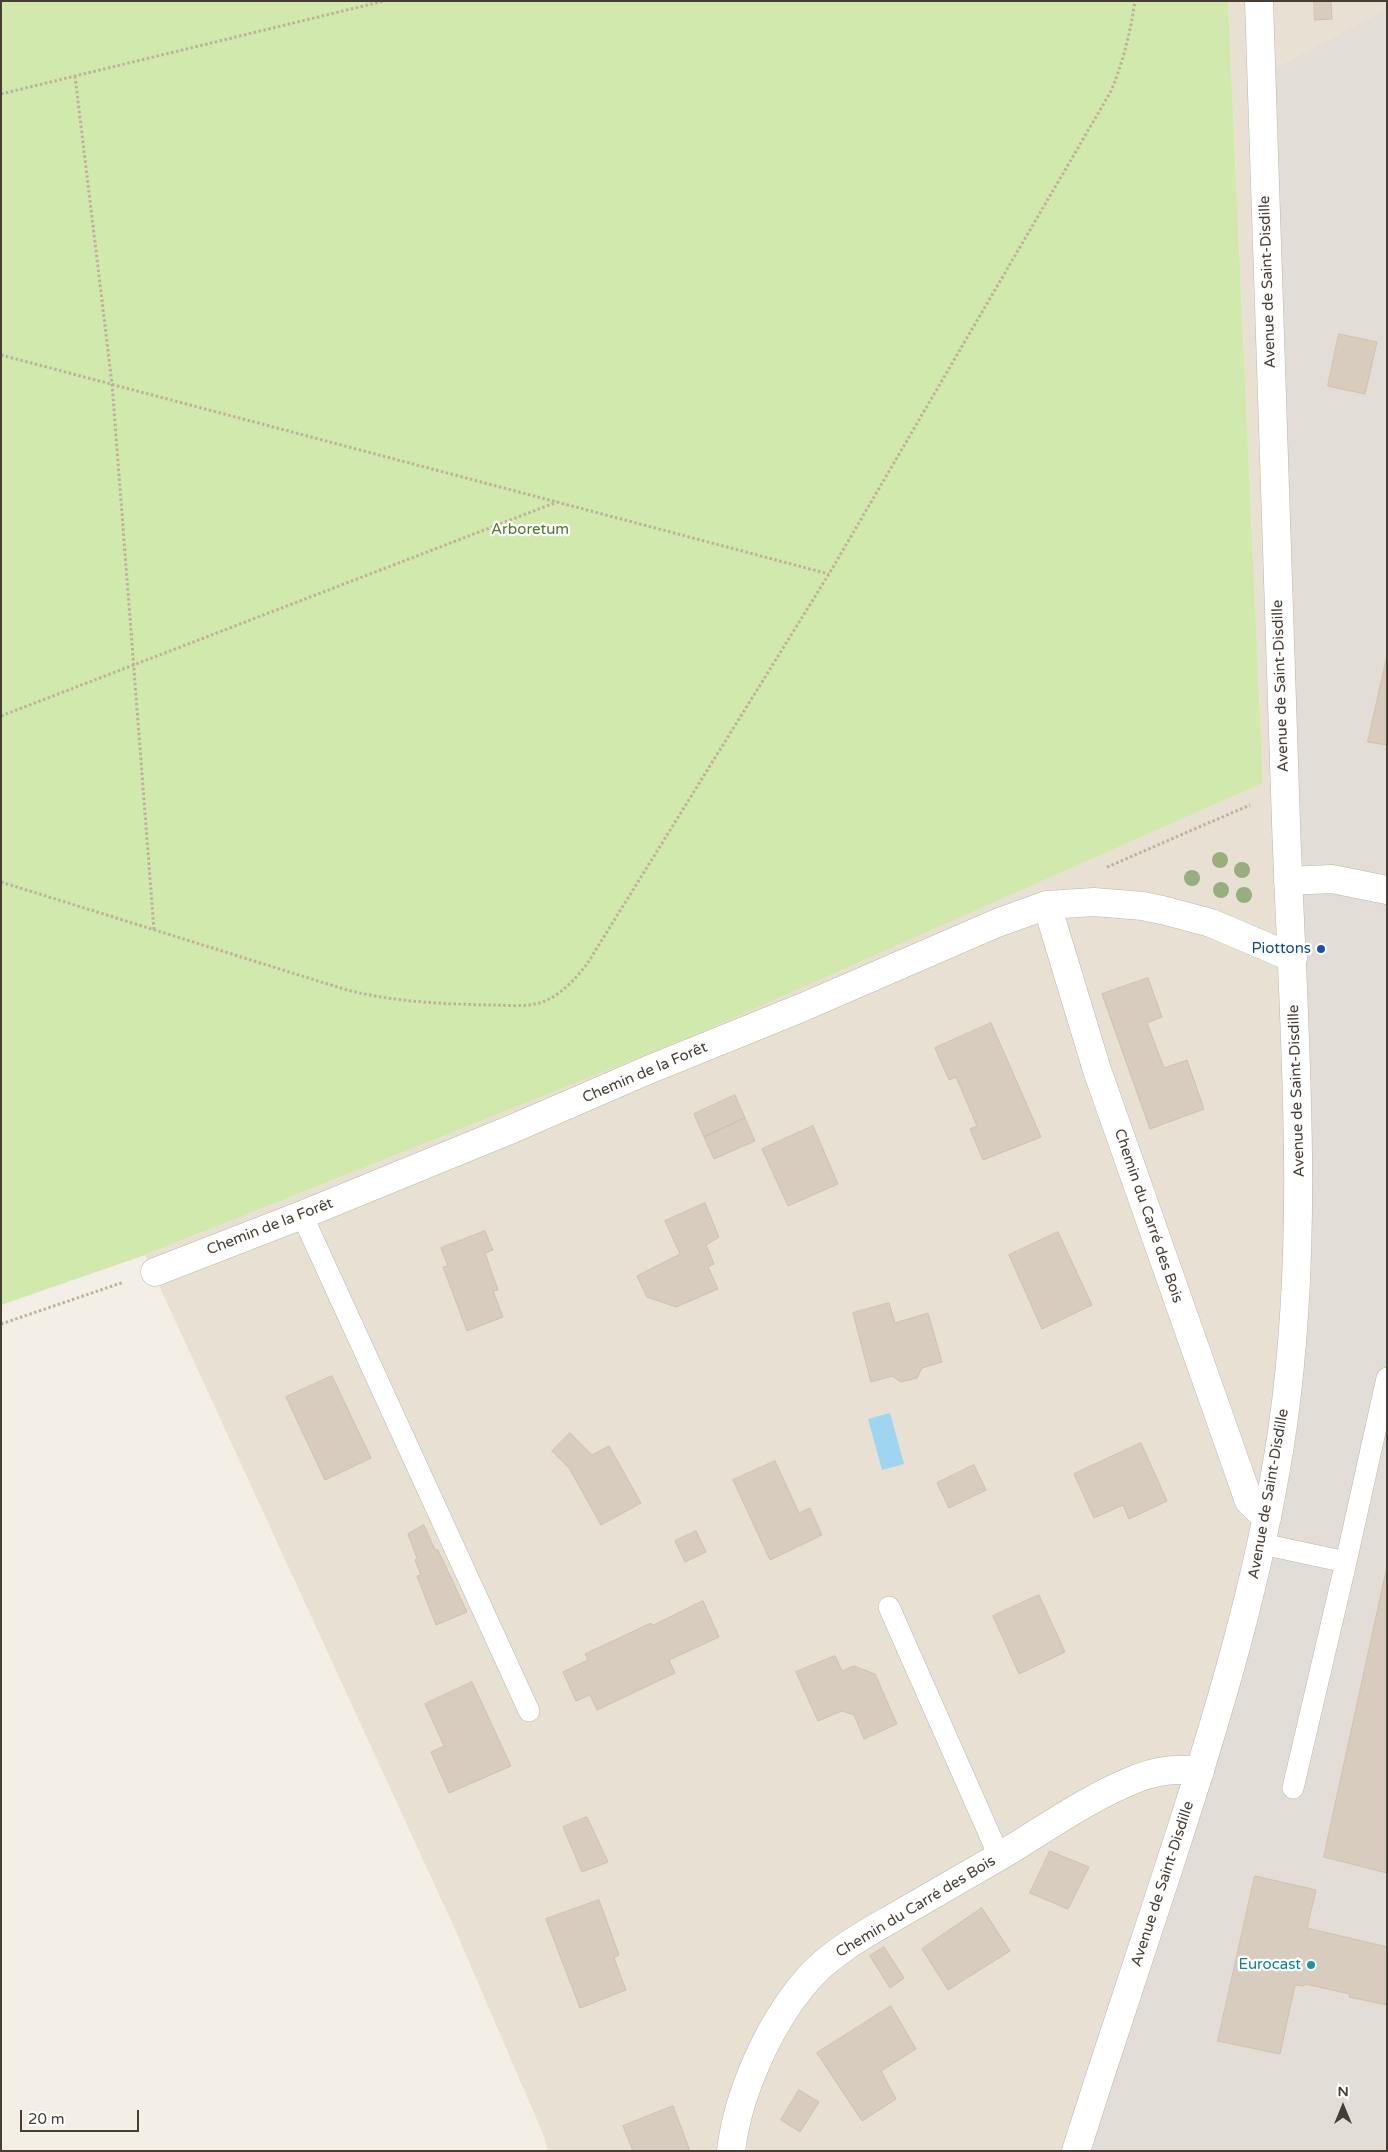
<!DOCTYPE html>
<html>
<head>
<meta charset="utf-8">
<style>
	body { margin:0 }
	#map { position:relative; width:1388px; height:2152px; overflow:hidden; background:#f3eee6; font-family:"Varela Round",sans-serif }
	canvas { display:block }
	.frame { position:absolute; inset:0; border:2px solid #463e35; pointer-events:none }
	.north { position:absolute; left:1318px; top:2082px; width:50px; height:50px; -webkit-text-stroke:4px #fff; paint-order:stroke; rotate:0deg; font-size:14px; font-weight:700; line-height:20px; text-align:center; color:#463e35 }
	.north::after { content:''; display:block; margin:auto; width:18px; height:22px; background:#463e35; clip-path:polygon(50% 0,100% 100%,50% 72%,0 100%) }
	.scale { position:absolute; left:20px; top:2110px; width:119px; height:22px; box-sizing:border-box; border:2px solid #463e35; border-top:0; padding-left:6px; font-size:15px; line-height:18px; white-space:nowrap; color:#463e35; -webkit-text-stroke:4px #fff; paint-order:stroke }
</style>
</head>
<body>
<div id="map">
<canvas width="1388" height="2152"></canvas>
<div class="frame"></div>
<div class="north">N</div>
<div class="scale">20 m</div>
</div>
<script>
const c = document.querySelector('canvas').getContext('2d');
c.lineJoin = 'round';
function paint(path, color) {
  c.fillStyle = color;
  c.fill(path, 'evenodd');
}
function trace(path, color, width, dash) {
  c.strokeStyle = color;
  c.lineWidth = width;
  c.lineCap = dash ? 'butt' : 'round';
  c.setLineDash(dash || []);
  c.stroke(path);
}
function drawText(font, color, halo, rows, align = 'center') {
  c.font = font + ' "Varela Round",sans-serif';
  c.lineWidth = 4.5;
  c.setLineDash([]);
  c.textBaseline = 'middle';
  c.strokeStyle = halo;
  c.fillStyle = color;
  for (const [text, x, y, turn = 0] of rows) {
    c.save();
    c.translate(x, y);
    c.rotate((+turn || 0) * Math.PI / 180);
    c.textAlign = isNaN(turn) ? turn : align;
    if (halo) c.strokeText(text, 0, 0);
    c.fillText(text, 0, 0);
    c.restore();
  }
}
paint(new Path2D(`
	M1228 1H1387V9L1298 1084 1272 1495 1076 2151H548L544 2136 454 1927 145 1255 689 1038 1263 783Z`), '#e7e0d3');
paint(new Path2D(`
	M1387 9V2151H1076L1238 1644 1294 1300 1261 76Z`), '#e2ddd7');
paint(new Path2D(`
	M1 1H1228L1263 783 689 1038 145 1255 1 1305Z`), '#d1e9ad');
paint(new Path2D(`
	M890 1413 904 1464 882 1470 868 1419Z`), '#a0d5f2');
const building = new Path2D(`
	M1314 1H1331L1332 19 1315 20Z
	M1339 334 1377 342 1365 394 1328 386Z
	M1387 656V745L1368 742Z
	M1148 978 1162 1017 1147 1023 1164 1068 1187 1060 1204 1109 1150 1129 1102 994Z
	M991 1023 1041 1137 983 1160 970 1129 977 1126 956 1077 949 1080 935 1048Z
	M735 1095 745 1118 704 1137 694 1114Z
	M745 1118 755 1141 714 1159 704 1137Z
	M813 1126 838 1184 788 1206 762 1149Z
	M705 1203 719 1237 706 1245 714 1264 708 1267 718 1289 676 1307 647 1297 637 1276 680 1254 665 1221Z
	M485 1231 493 1250 485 1253 498 1290 493 1291 503 1317 467 1331 443 1267 448 1266 441 1248Z
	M1058 1232 1092 1305 1042 1329 1009 1255Z
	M889 1303 895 1323 928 1313 942 1362 922 1368 917 1378 901 1382 892 1376 871 1382 853 1313Z
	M332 1376 371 1458 325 1480 286 1397Z
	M570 1433 592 1455 609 1446 641 1503 601 1525 569 1468 552 1451Z
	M1141 1443 1167 1501 1129 1519 1123 1505 1094 1518 1074 1474Z
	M775 1461 799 1513 810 1508 822 1535 770 1560 733 1480Z
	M974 1465 986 1490 949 1508 937 1483Z
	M424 1525 435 1550H438L467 1612 436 1625 417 1576 421 1575 415 1560 417 1558 408 1534Z
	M696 1531 706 1552 685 1562 675 1541Z
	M1387 1567V1873L1324 1857Z
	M1039 1595 1065 1652 1019 1674 993 1616Z
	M703 1601 719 1637 669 1660 675 1673 597 1710 590 1695 576 1701 563 1672 588 1660 585 1654 651 1623 653 1625Z
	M835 1656 842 1671 854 1666 875 1674 897 1724 864 1739 854 1715 842 1711 818 1721 796 1672Z
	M472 1682 511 1766 449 1793 431 1752 444 1746 425 1704Z
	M587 1817 608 1862 582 1872 563 1827Z
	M1050 1851 1089 1867 1068 1909 1030 1893Z
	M1255 1876 1316 1890 1307 1928 1387 1947V2005L1349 1997 1350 1994 1305 1984 1304 1986 1295 1985 1280 2054 1218 2041Z
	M599 1900 619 1955 614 1958 626 1990 580 2008 546 1919Z
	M982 1908 1010 1951 948 1990 922 1949Z
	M884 1947 904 1978 890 1988 870 1956Z
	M891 2006 916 2049 881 2071 896 2099 862 2121 817 2053Z
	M799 2090 819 2102 800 2132 781 2120Z
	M673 2106 690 2151H633L623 2126Z`);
paint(building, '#d8ccbe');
trace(building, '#d0c1ae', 1);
const service = new Path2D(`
	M302 1215 529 1711
	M1262 1544 1346 1562 1293 1788
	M1346 1562 1387 1378
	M889 1607 999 1856`);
const minor = new Path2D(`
	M1288 881 1332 879 1387 890
	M1047 905 1097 1070 1249 1501 1267 1518
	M155 1272 302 1215 512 1129 648 1070 801 1008 997 923 1047 905 1094 902 1143 906 1166 911 1211 923 1293 958
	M731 2151C738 2093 769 2024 807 1980 831 1952 867 1933 898 1915 932 1895 966 1876 1000 1856 1045 1829 1089 1797 1138 1778 1159 1770 1178 1768 1200 1771
	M1076 2151C1106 2057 1137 1963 1168 1870 1216 1723 1261 1577 1283 1425 1311 1225 1293 1024 1286 823 1276 549 1266 275 1259 1`);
trace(service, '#bfb5a8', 22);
trace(minor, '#bfb5a8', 29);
trace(new Path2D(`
	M75 76 112 384 154 930
	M1 94 384 1
	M1 355 829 574
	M1 716 557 502
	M1107 867 1250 805
	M1 882 347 990C395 1002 442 1004 491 1005 508 1005 528 1008 545 1001 562 994 576 978 587 964L829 574 1110 93C1123 63 1130 34 1135 1
	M1 1324 124 1282`), '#c1b099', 3, [2.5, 2.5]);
trace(service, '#fff', 21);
trace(minor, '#fff', 28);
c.fillStyle = '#97ae7d';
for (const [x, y] of [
	[1220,860],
	[1242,870],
	[1192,878],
	[1221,890],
	[1244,895]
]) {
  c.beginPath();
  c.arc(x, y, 8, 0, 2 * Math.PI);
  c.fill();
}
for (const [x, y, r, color] of [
	[1321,949,5,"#1a4fb4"],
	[1311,1965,5,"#0f9aa8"]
]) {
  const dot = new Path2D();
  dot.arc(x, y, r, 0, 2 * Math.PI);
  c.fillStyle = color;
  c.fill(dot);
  trace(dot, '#fff', 2);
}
drawText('15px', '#463e35', '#fff', [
	["Avenue de Saint-Disdille",1268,282,-92],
	["Avenue de Saint-Disdille",1281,686,-92],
	["Chemin de la Forêt",645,1073,-23],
	["Avenue de Saint-Disdille",1297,1091,-92],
	["Chemin du Carré des Bois",1148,1216,71],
	["Chemin de la Forêt",270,1227,-21],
	["Avenue de Saint-Disdille",1269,1494,-80],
	["Avenue de Saint-Disdille",1163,1884,-72],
	["Chemin du Carré des Bois",916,1907,-31]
]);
drawText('15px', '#4b7927', '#fff', [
	["Arboretum",530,530]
]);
drawText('15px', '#164399', '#fff', [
	["Piottons",1311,949]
], 'right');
drawText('15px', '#0d838f', '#fff', [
	["Eurocast",1301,1965]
], 'right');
</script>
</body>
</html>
